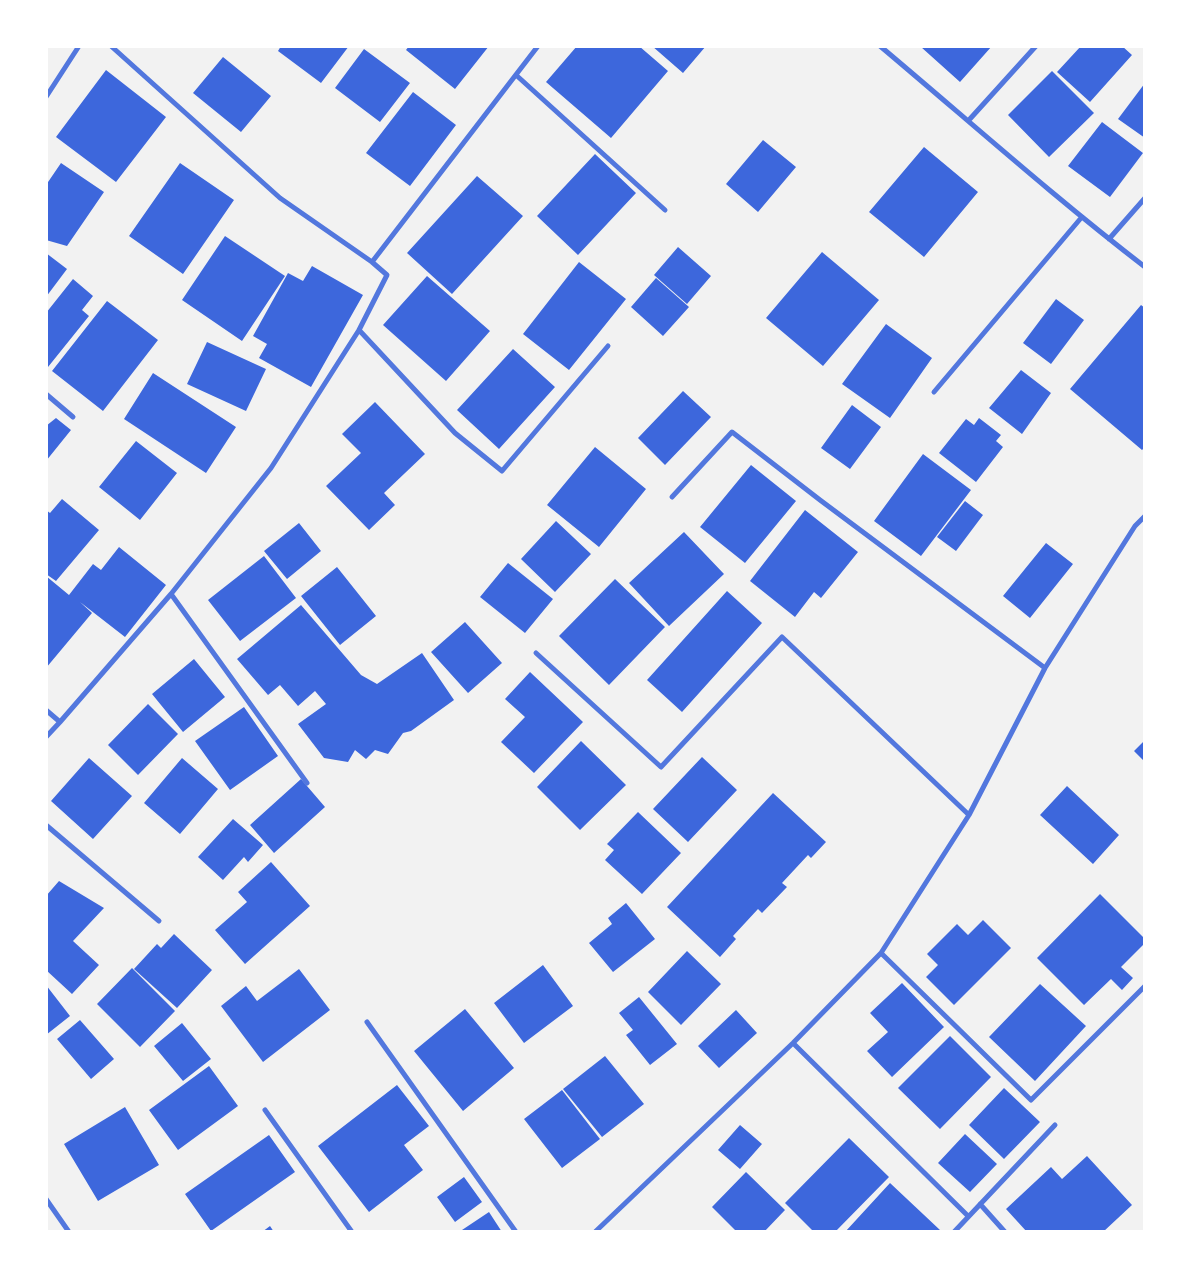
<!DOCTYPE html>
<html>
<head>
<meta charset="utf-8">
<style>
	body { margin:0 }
	#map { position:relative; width:1191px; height:1278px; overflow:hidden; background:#f2f2f2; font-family:Jost,sans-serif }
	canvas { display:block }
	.frame { position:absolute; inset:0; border:48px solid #fff; pointer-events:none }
</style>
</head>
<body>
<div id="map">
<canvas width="1191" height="1278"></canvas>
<div class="frame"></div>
</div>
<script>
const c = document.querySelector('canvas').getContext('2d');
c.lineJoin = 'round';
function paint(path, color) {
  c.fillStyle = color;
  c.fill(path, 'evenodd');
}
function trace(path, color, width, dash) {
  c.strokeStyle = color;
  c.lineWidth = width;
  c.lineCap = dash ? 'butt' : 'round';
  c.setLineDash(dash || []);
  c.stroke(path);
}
paint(new Path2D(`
	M281 46H349L321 83 278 51Z
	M409 46H489L455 89 406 50Z
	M577 46H639L668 71 611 138 546 82Z
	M652 46H706L683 73Z
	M922 46H992L960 82 921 47Z
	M1081 46H1122L1132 55 1090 102 1057 72Z
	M364 49 410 83 380 122 335 88Z
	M223 57 271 96 241 132 193 93Z
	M106 70 166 117 116 182 56 137Z
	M1052 71 1094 113 1049 157 1008 115Z
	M1145 83V138L1118 119Z
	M413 92 456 125 410 186 366 153Z
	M1102 122 1143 153 1110 197 1068 166Z
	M763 140 796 167 758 212 726 184Z
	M924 147 978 192 924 257 869 212Z
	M595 154 636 193 578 255 537 216Z
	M61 163 104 192 67 246 46 240V185Z
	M180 163 234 200 183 274 129 236Z
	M477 176 523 216 452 294 407 253Z
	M225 236 285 276 242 341 182 300Z
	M678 247 711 276 687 304 654 275Z
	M822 252 879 300 823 366 766 318Z
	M46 253 67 269 46 297Z
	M579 262 626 299 569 370 523 334Z
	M312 266 363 295 311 387 259 358 267 344 253 336 288 273 303 281Z
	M427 276 490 331 446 381 383 325Z
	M656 278 689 307 663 336 631 307Z
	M73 279 93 296 82 310 89 316 48 367 46 366V313Z
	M1056 299 1084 320 1051 364 1023 343Z
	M107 301 158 340 103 411 52 371Z
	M1141 305 1145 308V447L1142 450 1070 389Z
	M886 324 932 358 890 418 842 384Z
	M207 342 266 369 246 411 187 384Z
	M513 349 555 387 499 449 457 410Z
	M1021 370 1051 393 1022 434 989 408Z
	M153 373 236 427 206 473 124 419Z
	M683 391 711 417 665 465 638 438Z
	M375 402 425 454 384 493 395 505 369 530 326 486 361 453 342 434Z
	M852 405 881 427 850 469 821 448Z
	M56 418 71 430 46 461V426Z
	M979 418 1001 435 996 441 1003 447 976 482 939 453 966 419 974 425Z
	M136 441 177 473 140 520 99 487Z
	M595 447 646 489 599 547 547 505Z
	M923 454 971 490 921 556 874 521Z
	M751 465 796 501 745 563 700 527Z
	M62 499 99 530 56 581 46 574V510L50 513Z
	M965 501 983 515 956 551 937 537Z
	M805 510 858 552 821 598 814 592 795 617 750 581Z
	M556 521 591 554 555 592 521 559Z
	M299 523 321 551 287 579 264 551Z
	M684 532 724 574 669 626 629 583Z
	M1046 543 1073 564 1030 618 1003 596Z
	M119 547 166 585 125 637 80 602 92 613 46 668V576L69 595 93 564 101 570Z
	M264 556 296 598 240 641 208 600Z
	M508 563 553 599 525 633 480 597Z
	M337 567 376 616 340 645 301 596Z
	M615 579 665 627 609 685 559 636Z
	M727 591 762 623 682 712 647 680Z
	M301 605 361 675 377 684 422 653 454 700 411 731 403 733 388 754 375 750 366 759 355 750 348 762 324 758 298 724 326 704 315 691 298 706 280 685 268 695 237 659Z
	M465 622 502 663 468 693 431 652Z
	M194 659 225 697 183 732 152 694Z
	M530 672 583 722 534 773 501 742 525 717 505 699Z
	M148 704 178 734 138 775 108 745Z
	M244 707 278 756 230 790 195 741Z
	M1145 740V762L1134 751Z
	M581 741 626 785 580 830 537 787Z
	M702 757 737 790 688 842 653 809Z
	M89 758 132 796 93 839 51 801Z
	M182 758 218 789 180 834 144 803Z
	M301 779 325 807 274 853 250 825Z
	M1067 786 1119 835 1093 864 1040 815Z
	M773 793 826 842 811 858 808 855 782 883 787 887 762 913 758 909 733 936 736 939 720 957 667 907Z
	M638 812 681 853 642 894 605 860 614 850 607 844Z
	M233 819 263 845 248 862 244 857 223 880 198 857Z
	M271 862 310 906 245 964 215 930 247 902 238 892Z
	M59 881 104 908 73 941 99 965 72 994 46 970V896Z
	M1100 894 1145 939V943L1121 967 1133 978 1122 990 1111 979 1084 1005 1037 958Z
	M626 903 655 939 613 972 589 943 612 924 608 918Z
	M983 920 1011 948 954 1005 926 977 938 965 927 954 957 924 968 935Z
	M174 934 212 970 177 1008 134 969 157 944 161 948Z
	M687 951 721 984 681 1025 648 992Z
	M543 965 573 1006 524 1043 494 1003Z
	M132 968 175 1011 140 1047 97 1004Z
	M299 969 330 1010 263 1062 221 1006 246 986 257 1001Z
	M902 983 944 1027 892 1077 867 1051 888 1032 870 1013Z
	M1040 984 1086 1026 1035 1081 989 1037Z
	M46 985 70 1016 46 1035Z
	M639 997 677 1044 650 1065 626 1035 633 1030 619 1013Z
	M465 1009 514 1068 463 1111 414 1051Z
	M736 1010 757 1033 719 1068 698 1046Z
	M80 1020 114 1059 91 1079 57 1039Z
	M182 1023 211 1059 183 1081 154 1046Z
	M950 1036 991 1077 940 1129 898 1088Z
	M605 1056 644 1104 602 1137 563 1089Z
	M209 1066 238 1106 178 1150 149 1110Z
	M397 1085 429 1126 404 1145 423 1170 369 1212 318 1146Z
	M1004 1088 1040 1122 1004 1159 969 1125Z
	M562 1090 600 1139 562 1168 524 1119Z
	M125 1107 159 1165 98 1201 64 1144Z
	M740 1125 762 1144 740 1169 718 1150Z
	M965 1134 997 1164 970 1192 938 1163Z
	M269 1135 295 1172 211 1231 185 1194Z
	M849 1138 889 1177 835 1232H814L785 1203Z
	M1087 1156 1132 1205 1103 1232H1027L1006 1209 1051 1167 1062 1179Z
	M746 1172 785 1210 764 1232H737L712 1207Z
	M464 1177 482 1202 455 1222 437 1197Z
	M890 1183 940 1230 939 1232H845Z
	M489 1212 502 1232H459Z
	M270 1226 274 1232H262Z`), '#3d67dc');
trace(new Path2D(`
	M111 46 280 198 372 262
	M538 46 372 262 387 275 359 330 455 433 502 471 608 346
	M880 46C968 120 1054 197 1145 267
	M516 75 665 210
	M46 97 79 46
	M969 120 1036 46
	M1109 239 1145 198
	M934 392 1081 218
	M46 394 73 417
	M672 497 732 432 820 500 1045 668
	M171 594 307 783
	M536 653 661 767 782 637 969 815
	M46 710 60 722 46 737
	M60 722 171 594 271 468 359 330
	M46 825 159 921
	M881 953 1031 1100 1145 986
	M367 1022 516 1232
	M793 1043 968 1216
	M265 1110 352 1232
	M46 1199 69 1232
	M980 1204 1005 1232
	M595 1232 793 1043 881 953 969 815 1045 668 1135 526 1145 516
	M954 1232 1055 1125`), '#5277de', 5);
</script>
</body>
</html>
